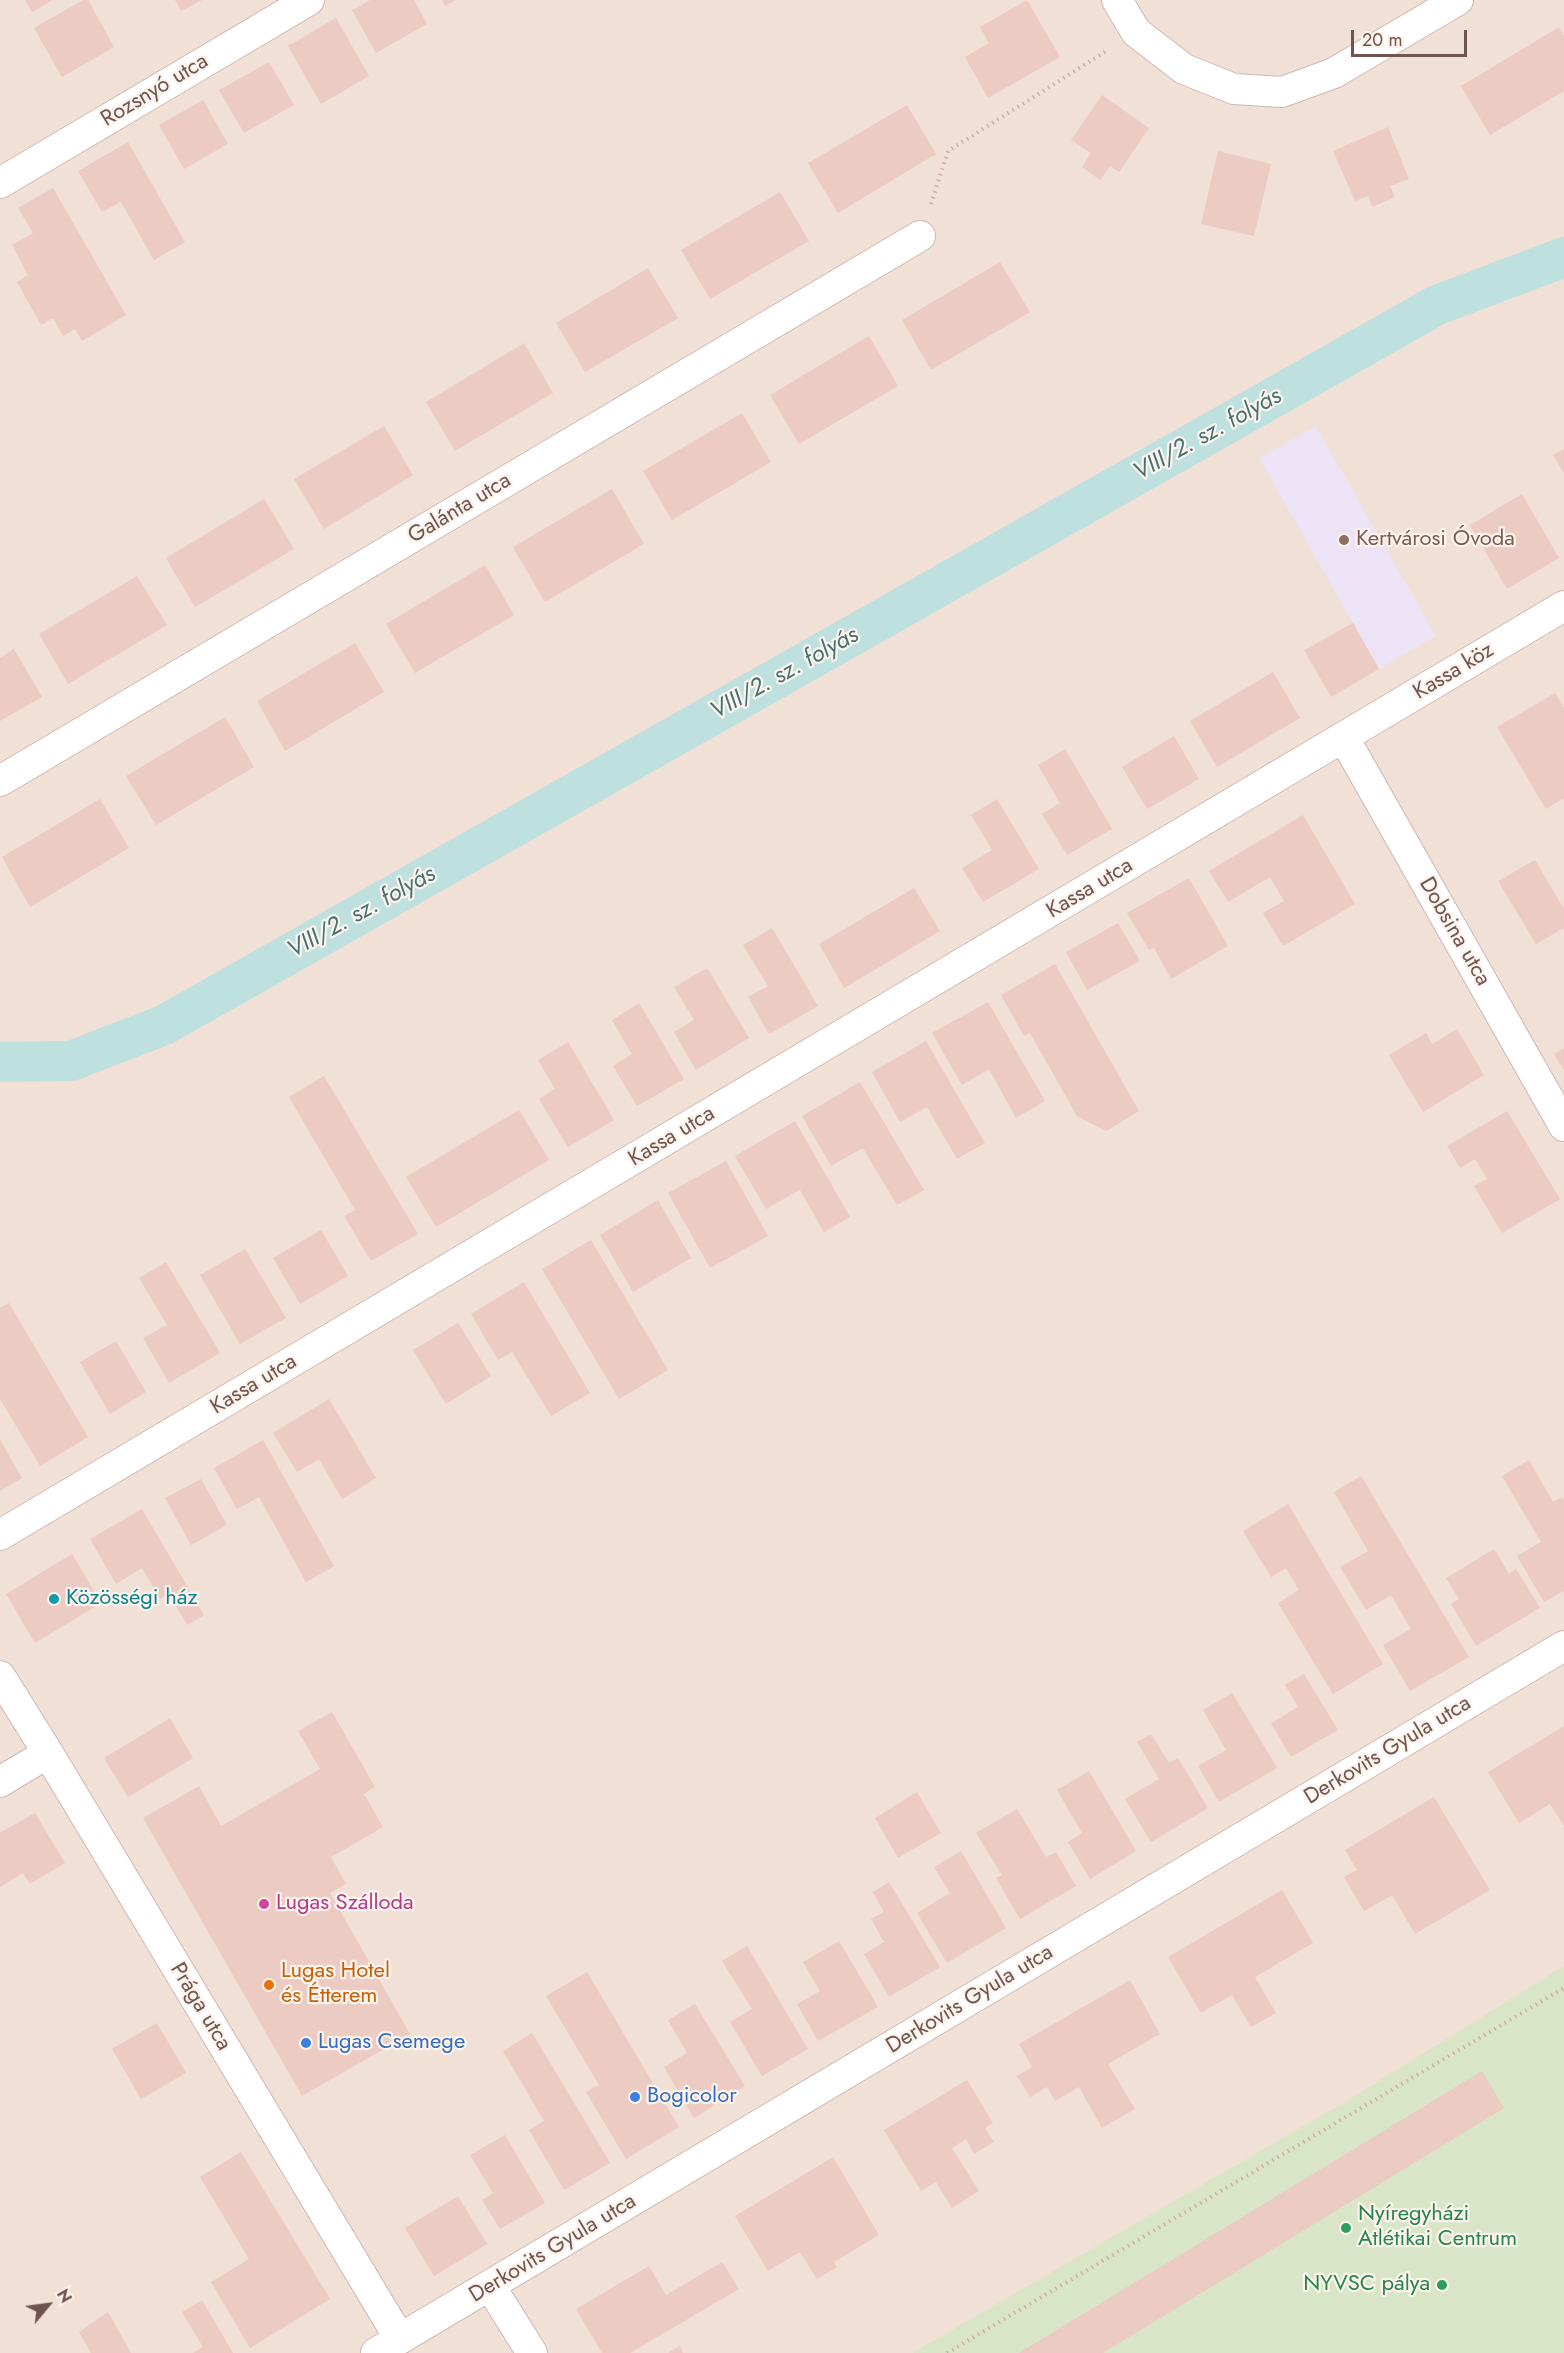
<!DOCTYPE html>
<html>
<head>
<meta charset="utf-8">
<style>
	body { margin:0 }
	#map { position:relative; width:1564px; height:2353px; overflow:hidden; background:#f9efe7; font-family:Jost,sans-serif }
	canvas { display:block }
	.north { position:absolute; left:18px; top:2275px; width:60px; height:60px; -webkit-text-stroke:4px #fcf3ed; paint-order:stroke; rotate:61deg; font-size:16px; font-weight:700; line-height:24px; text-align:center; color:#6f544f }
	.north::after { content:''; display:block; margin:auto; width:21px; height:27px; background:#6f544f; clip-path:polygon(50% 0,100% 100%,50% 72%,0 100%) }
	.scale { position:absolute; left:1351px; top:30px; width:116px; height:27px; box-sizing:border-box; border:3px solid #6f544f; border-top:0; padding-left:8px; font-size:18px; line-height:21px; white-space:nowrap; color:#6f544f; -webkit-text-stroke:4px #fcf3ed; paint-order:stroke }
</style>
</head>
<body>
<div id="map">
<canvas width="1564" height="2353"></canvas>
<div class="north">N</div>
<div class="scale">20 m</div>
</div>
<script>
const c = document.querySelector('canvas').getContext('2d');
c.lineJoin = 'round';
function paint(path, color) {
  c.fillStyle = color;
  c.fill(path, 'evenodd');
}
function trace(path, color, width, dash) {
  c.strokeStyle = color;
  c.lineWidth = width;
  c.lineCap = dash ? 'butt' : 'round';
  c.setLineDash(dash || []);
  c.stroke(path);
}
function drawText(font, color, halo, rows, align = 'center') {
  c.font = font + ' Jost,sans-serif';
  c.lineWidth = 4.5;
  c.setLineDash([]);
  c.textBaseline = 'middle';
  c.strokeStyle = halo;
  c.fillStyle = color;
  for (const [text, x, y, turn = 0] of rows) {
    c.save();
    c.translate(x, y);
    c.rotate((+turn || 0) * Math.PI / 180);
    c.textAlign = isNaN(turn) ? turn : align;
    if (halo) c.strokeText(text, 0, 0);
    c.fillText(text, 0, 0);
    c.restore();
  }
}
paint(new Path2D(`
	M0 0H1564V2353H0Z`), '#f0e0d6');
paint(new Path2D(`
	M1316 426 1436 636 1379 669 1259 458Z`), '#ece4f6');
paint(new Path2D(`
	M1564 1966V2353H912L1345 2102Z`), '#d9e5c7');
trace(new Path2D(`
	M0 1062 71 1061 164 1025 1437 305 1564 257`), '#bee0df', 40);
paint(new Path2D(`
	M25 0H53L32 12Z
	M83 0H88L114 47 62 77 34 28Z
	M175 0H202L181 11Z
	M370 0H414L427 24 376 53 352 10Z
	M442 0H456L445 6Z
	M1027 0 1060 57 988 98 965 57 989 43 980 27Z
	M336 18 369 76 321 104 288 46Z
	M1559 27 1564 36V91L1490 135 1461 86Z
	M269 62 294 105 244 133 219 90Z
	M1102 95 1149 128 1119 172 1110 166 1100 180 1082 167 1091 153 1071 140Z
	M203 100 228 144 184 169 159 125Z
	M907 105 936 154 838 213 808 163Z
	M1388 127 1409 179 1390 186 1395 197 1372 207 1368 196 1355 201 1333 151Z
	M128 142 185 242 154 260 121 202 102 212 78 171Z
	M1218 151 1271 164 1254 236 1201 224Z
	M53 188 126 315 82 341 75 329 63 336 53 318 41 325 17 282 28 275 12 245 33 233 18 208Z
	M780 192 809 241 710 299 681 250Z
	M1000 262 1030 312 931 370 902 320Z
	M648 268 678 318 585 372 556 323Z
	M869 336 898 386 799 444 770 395Z
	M524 343 553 393 455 451 426 402Z
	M742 413 771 462 672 520 643 471Z
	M384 426 413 475 324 529 294 479Z
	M1564 449V473L1553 455Z
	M612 489 644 544 545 602 513 547Z
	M1522 494 1559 558 1507 589 1470 525Z
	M264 499 294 549 195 607 166 558Z
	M485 565 514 615 415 673 386 624Z
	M137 576 167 625 68 684 39 634Z
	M1353 623 1379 669 1331 697 1304 650Z
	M355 643 384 692 285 751 257 701Z
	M14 649 42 697 0 721V658Z
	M1273 672 1300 718 1217 767 1190 721Z
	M1555 693 1564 708V798L1546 809 1497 727Z
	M225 717 254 767 156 825 126 776Z
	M1174 736 1199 779 1147 809 1122 767Z
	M1065 749 1112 829 1067 855 1042 814 1060 803 1038 765Z
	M100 799 129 848 30 907 2 857Z
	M997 799 1039 869 983 902 962 868 992 850 971 815Z
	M1303 815 1355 904 1283 946 1263 913 1284 901 1270 877 1228 902 1209 871Z
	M1535 860 1564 909V928L1536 944 1498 881Z
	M1189 878 1228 946 1171 979 1154 948 1149 950 1127 913Z
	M914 888 940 931 844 988 819 944Z
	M1118 923 1140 961 1087 990 1066 952Z
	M772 928 818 1006 769 1034 748 997 768 986 743 945Z
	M1055 964 1139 1111 1106 1131 1077 1116 1030 1033 1024 1036 1001 995Z
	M707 968 749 1038 696 1070 674 1032 694 1020 674 987Z
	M988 1002 1045 1101 1016 1118 989 1069 962 1085 932 1033Z
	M639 1003 684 1079 637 1106 613 1066 632 1054 612 1020Z
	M1457 1029 1484 1075 1423 1112 1389 1055 1426 1033 1432 1044Z
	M926 1041 985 1143 957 1159 927 1107 900 1122 872 1072Z
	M568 1042 614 1120 568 1147 539 1099 555 1089 538 1060Z
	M1564 1048V1070L1554 1054Z
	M324 1076 418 1234 371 1261 344 1216 355 1210 289 1097Z
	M860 1082 924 1190 897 1205 863 1148 831 1166 802 1116Z
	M519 1110 549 1160 436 1227 406 1177Z
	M1507 1111 1560 1199 1502 1233 1474 1186 1487 1179 1475 1159 1460 1168 1447 1146Z
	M795 1121 850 1217 824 1232 800 1190 766 1209 735 1156Z
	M726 1161 768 1236 710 1268 668 1193Z
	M658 1200 691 1258 633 1292 600 1235Z
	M321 1230 348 1276 300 1304 273 1258Z
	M591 1240 668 1370 619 1399 542 1269Z
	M245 1249 286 1318 240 1344 200 1275Z
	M166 1262 220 1353 169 1383 143 1338 167 1325 139 1278Z
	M524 1282 590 1393 551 1416 512 1352 498 1360 471 1314Z
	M9 1303 88 1437 40 1466 0 1399V1308Z
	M458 1323 491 1376 446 1404 413 1350Z
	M116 1341 146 1392 110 1414 80 1362Z
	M329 1399 376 1478 342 1499 319 1459 297 1472 273 1433Z
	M0 1440 22 1478 0 1491Z
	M263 1440 334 1566 306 1582 259 1497 237 1509 214 1468Z
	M1529 1460 1553 1502 1562 1497 1564 1500V1591L1544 1602 1517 1556 1541 1542 1502 1476Z
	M1361 1476 1469 1657 1410 1691 1383 1645 1411 1629 1391 1595 1366 1610 1340 1567 1368 1551 1334 1492Z
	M201 1479 227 1525 191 1545 165 1498Z
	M1288 1504 1383 1664 1333 1694 1278 1603 1299 1590 1286 1568 1271 1577 1243 1531Z
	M142 1509 204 1615 187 1625 169 1594 160 1599 142 1568 116 1584 90 1539Z
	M1494 1549 1509 1574 1516 1569 1540 1608 1476 1646 1451 1604 1459 1599 1446 1578Z
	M72 1554 101 1603 35 1643 6 1594Z
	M1304 1674 1338 1730 1291 1757 1271 1723 1298 1707 1285 1685Z
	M1232 1693 1277 1768 1219 1802 1198 1766 1226 1750 1203 1710Z
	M332 1712 375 1787 364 1794 383 1827 331 1857 346 1884 330 1893 410 2034 302 2096 143 1818 199 1786 221 1826 320 1769 298 1731Z
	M170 1718 193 1758 128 1797 104 1758Z
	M1564 1726V1826L1550 1804 1519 1823 1488 1772Z
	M1151 1734 1169 1763 1178 1758 1208 1808 1151 1842 1125 1799 1159 1779 1137 1742Z
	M1089 1771 1136 1851 1090 1879 1068 1842 1082 1833 1057 1790Z
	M917 1792 941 1833 898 1858 875 1818Z
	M1434 1797 1490 1890 1415 1934 1392 1895 1364 1911 1344 1877 1357 1870 1345 1850Z
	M1017 1809 1046 1857 1056 1852 1076 1886 1020 1919 996 1878 1002 1875 976 1833Z
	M35 1813 65 1863 30 1884 23 1873 0 1887V1833Z
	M961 1851 1006 1928 947 1963 917 1913 950 1893 934 1867Z
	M889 1882 940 1967 889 1997 864 1954 884 1942 871 1919 884 1912 873 1892Z
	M1282 1890 1313 1943 1255 1977 1276 2013 1251 2027 1232 1995 1201 2013 1168 1957Z
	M839 1941 878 2007 818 2041 797 2004 820 1991 803 1962Z
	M747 1946 808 2049 762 2076 730 2022 752 2009 722 1961Z
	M587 1972 679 2127 626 2159 586 2092 599 2085 546 1996Z
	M1130 1980 1160 2034 1108 2064 1135 2109 1102 2128 1079 2087 1055 2101 1047 2087 1030 2097 1017 2076 1032 2067 1019 2044Z
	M695 2004 745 2086 694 2118 664 2067 687 2053 668 2020Z
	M157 2023 186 2073 141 2099 112 2049Z
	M532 2033 610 2163 564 2190 529 2130 544 2121 503 2051Z
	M1482 2071 1504 2108 1103 2353H1019Z
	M967 2080 993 2123 985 2128 994 2142 974 2154 966 2139 952 2148 979 2191 952 2208 936 2182 921 2191 884 2130Z
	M505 2135 545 2203 500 2229 482 2200 493 2193 470 2155Z
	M241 2152 330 2299 250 2348 211 2282 249 2259 200 2177Z
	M833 2157 879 2235 834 2262 837 2267 817 2279 800 2252 768 2271 735 2216Z
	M458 2196 487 2244 434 2276 405 2228Z
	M722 2262 739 2289 630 2353H602L576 2309 649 2266 666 2295Z
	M202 2300 233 2353H193L203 2347 182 2312Z
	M108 2312 131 2353H91L79 2332Z
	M680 2346 683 2353H668Z`), '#ebcbc2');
const street = new Path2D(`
	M1117 0 1136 32 1184 69 1234 89 1282 92 1334 73 1458 0
	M0 183 309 0
	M1344 738 1564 1126
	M0 781 920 236
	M0 1535 1564 606
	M0 1676 48 1753 400 2339
	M0 1782 48 1753
	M490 2286 532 2353
	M376 2353 1564 1646`);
trace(street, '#ccb8b2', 32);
trace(new Path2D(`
	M931 204 948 151 1108 50
	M947 2353 1564 1988`), '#d0aea6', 4, [1.5, 4.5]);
trace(street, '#fff', 30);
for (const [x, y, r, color] of [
	[1344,540,6,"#8d6e63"],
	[54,1599,6,"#0f9aa8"],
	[264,1904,6,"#d1479c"],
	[269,1985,6,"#e8710a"],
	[306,2043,6,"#3f7fe0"],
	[635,2097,6,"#3f7fe0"],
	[1346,2228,6,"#2e9e5b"],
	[1442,2285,6,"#2e9e5b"]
]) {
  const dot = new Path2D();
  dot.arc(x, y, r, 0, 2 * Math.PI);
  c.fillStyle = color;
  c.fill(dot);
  trace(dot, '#fcf3ed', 2);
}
drawText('22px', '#6f544f', '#fcf3ed', [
	["Rozsnyó utca",155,91,-31],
	["Galánta utca",460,509,-31],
	["Kassa köz",1454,672,-31],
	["Kassa utca",1090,889,-31],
	["Dobsina utca",1454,932,60],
	["Kassa utca",672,1137,-31],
	["Kassa utca",254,1385,-31],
	["Derkovits Gyula utca",1388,1751,-31],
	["Derkovits Gyula utca",970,2000,-31],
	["Prága utca",200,2007,59],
	["Derkovits Gyula utca",553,2249,-31]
]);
drawText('22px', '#785e54', '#fcf3ed', [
	["Kertvárosi Óvoda",1356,540]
], 'left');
drawText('22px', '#0d838f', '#fcf3ed', [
	["Közösségi ház",66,1599]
], 'left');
drawText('22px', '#b23c85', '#fcf3ed', [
	["Lugas Szálloda",276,1904]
], 'left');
drawText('22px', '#c56008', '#fcf3ed', [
	["Lugas Hotel",281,1972],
	["és Étterem",281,1997]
], 'left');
drawText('22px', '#366cbe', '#fcf3ed', [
	["Lugas Csemege",318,2043],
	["Bogicolor",647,2097]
], 'left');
drawText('22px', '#27864d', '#fcf3ed', [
	["Nyíregyházi",1358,2215],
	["Atlétikai Centrum",1358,2240],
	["NYVSC pálya",1430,2285,"right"]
], 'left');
drawText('italic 24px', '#457272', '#fcf3ed', [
	["VIII/2. sz. folyás",1208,435,-29],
	["VIII/2. sz. folyás",785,674,-29],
	["VIII/2. sz. folyás",362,913,-29]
]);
</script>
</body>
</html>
